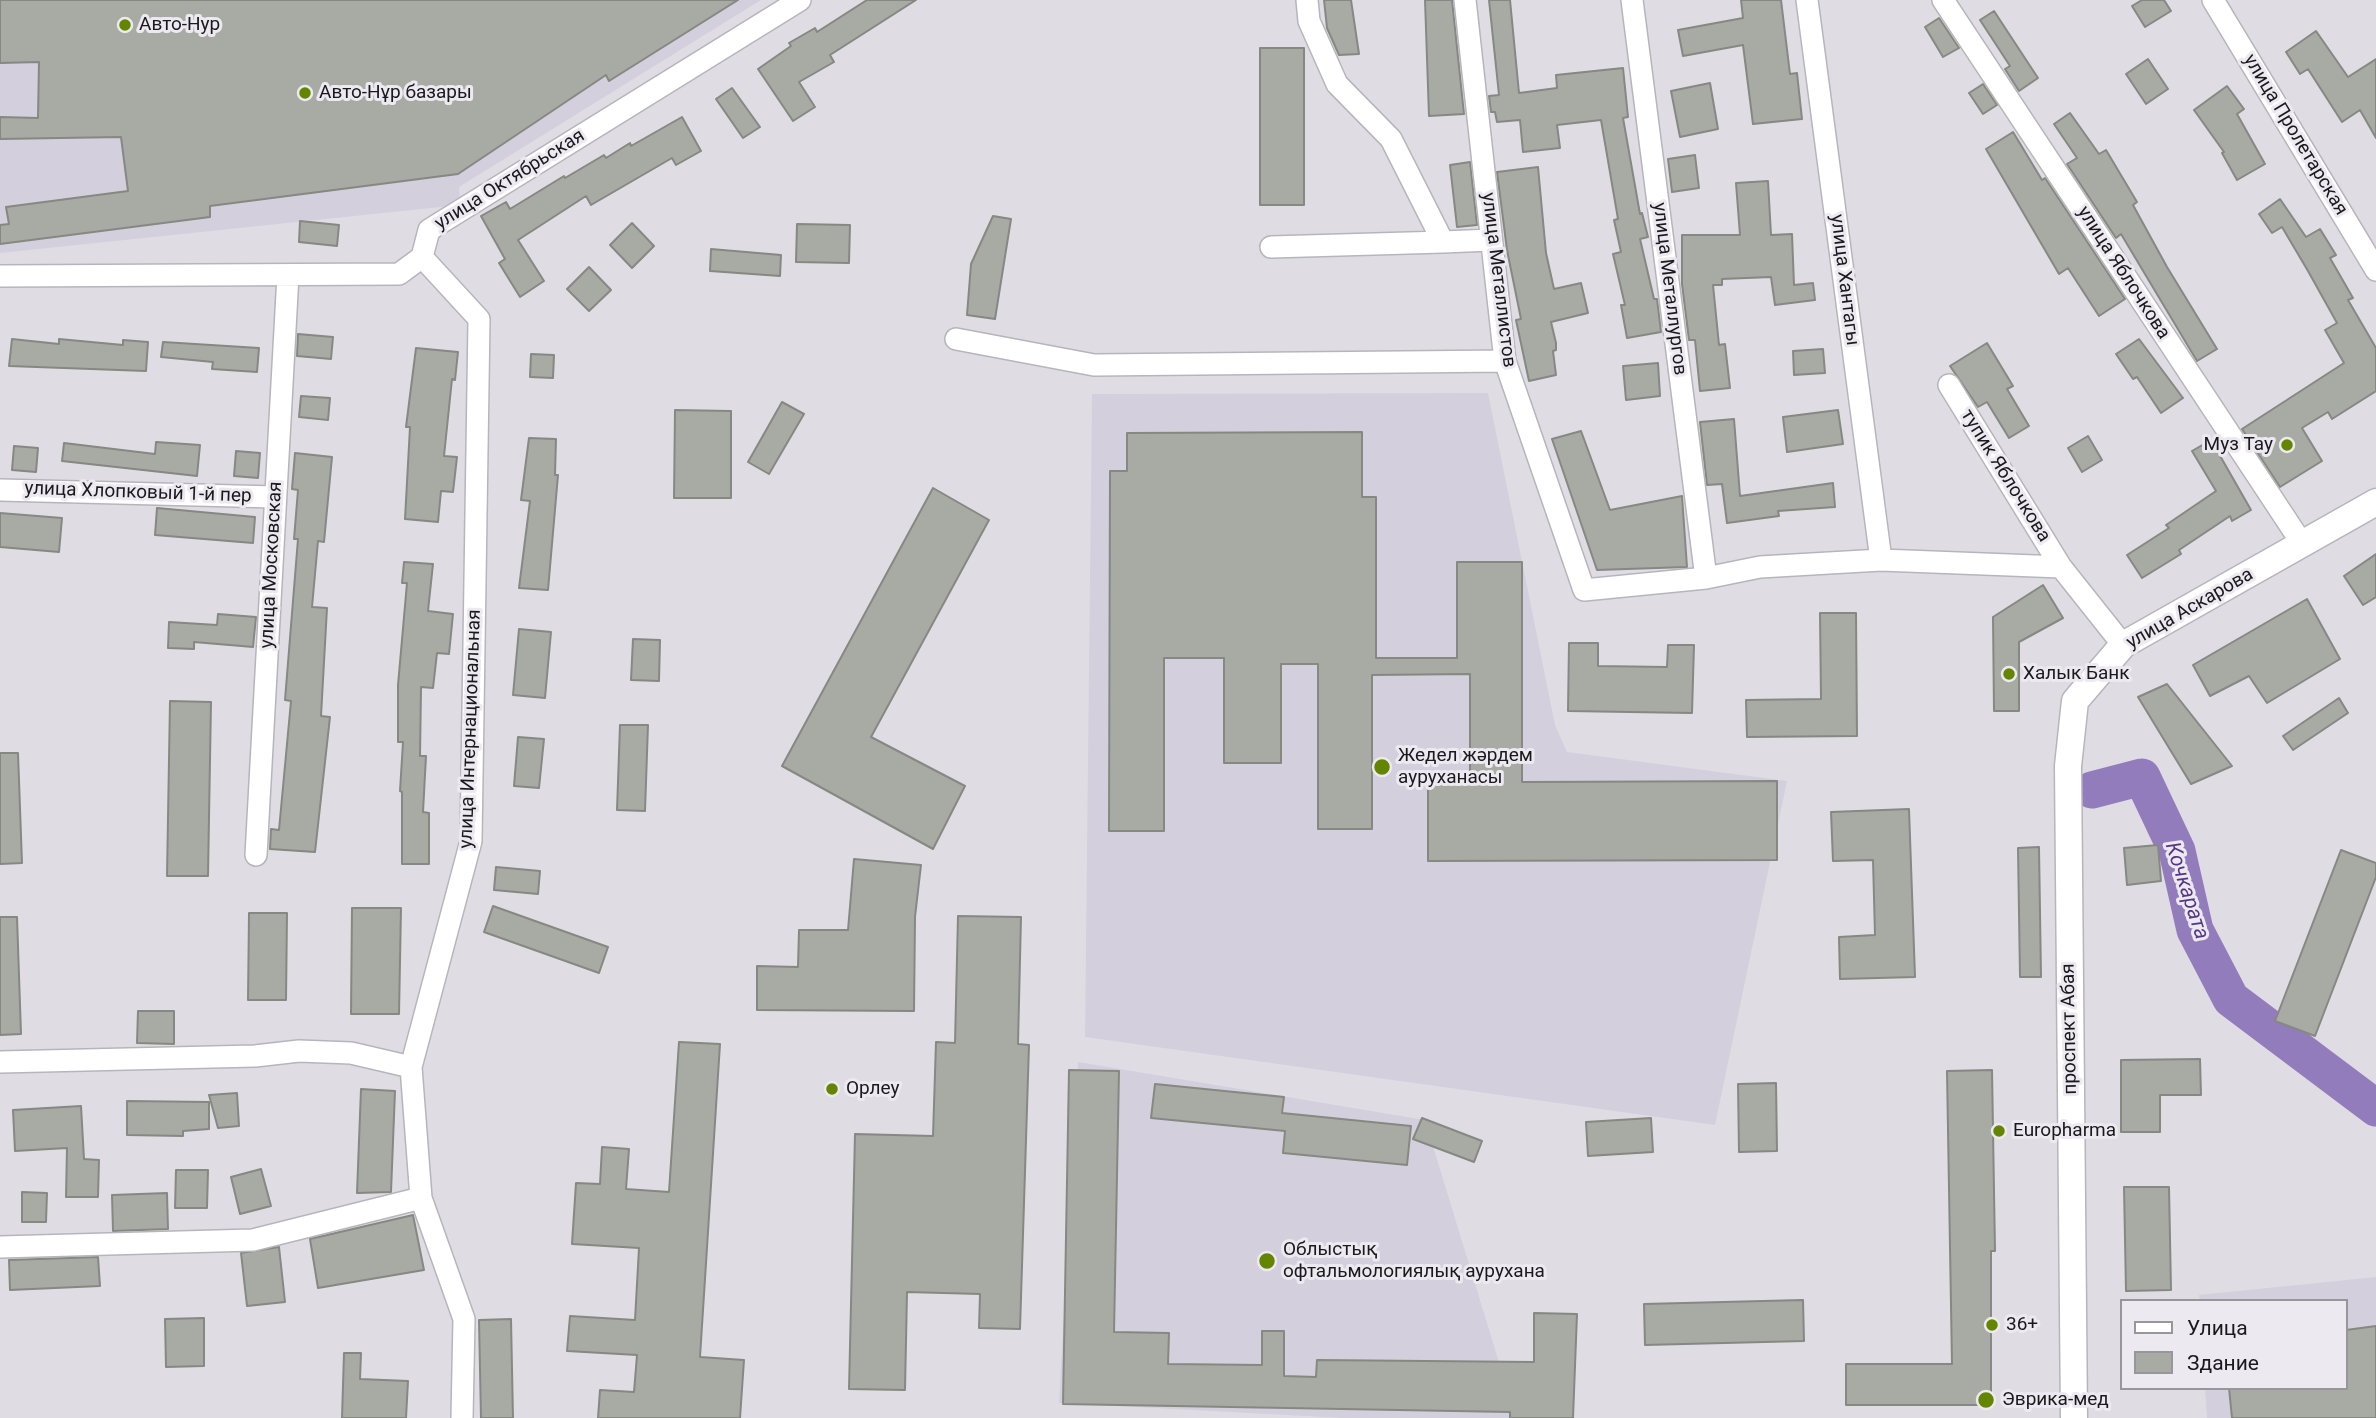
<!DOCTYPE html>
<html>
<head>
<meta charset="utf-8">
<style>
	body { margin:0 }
	#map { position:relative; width:2376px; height:1418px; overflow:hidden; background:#dfdde3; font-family:Roboto,sans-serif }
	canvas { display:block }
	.legend { position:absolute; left:2120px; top:1299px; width:228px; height:91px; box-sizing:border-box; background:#eceaf0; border:2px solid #98969b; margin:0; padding:9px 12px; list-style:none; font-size:21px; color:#1a191c }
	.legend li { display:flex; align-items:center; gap:14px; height:35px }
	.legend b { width:35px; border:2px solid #98969b }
</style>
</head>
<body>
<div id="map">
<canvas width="2376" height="1418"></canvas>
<ul class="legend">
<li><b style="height:9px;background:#fff"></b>Улица</li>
<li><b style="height:19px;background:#a8aaa4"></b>Здание</li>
</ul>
</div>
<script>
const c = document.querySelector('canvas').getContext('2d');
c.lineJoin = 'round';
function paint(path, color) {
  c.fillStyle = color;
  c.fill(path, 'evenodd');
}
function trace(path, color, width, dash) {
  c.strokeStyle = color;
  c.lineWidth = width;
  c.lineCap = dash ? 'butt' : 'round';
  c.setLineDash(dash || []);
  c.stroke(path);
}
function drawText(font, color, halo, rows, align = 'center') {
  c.font = font + ' Roboto,sans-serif';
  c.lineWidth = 6;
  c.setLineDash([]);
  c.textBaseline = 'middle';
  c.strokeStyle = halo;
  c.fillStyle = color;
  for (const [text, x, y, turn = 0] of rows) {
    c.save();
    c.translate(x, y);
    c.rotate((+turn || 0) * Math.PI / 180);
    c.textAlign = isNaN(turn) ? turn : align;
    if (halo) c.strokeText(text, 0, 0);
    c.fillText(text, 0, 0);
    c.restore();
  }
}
paint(new Path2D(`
	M0 0H761L459 187 460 205 0 253Z
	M1488 393 1555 725 1567 752 1787 781 1715 1125 1085 1037 1092 394Z
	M1078 1062 1425 1120 1516 1418H1344L1059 1403Z
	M2376 1277V1418H2207L2205 1388H2346V1301H2200L2199 1295Z`), '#d3cfdc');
trace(new Path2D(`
	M2092 790 2142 777 2177 851 2195 930 2231 999 2376 1108`), '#927cbc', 37);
const building = new Path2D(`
	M0 0H738L609 81 606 75 458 174 210 206V217L0 244V225L9 224 6 207 128 191 121 137 0 139V117L38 118 39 62 0 63Z
	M867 0H916L830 55 834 62 799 82 815 107 793 121 758 69 791 46 789 43 815 28 817 32Z
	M1324 0H1351L1359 54 1339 55 1327 28Z
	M1425 0H1452L1464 114 1429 116Z
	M1489 0H1510L1519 93 1557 88 1556 75 1623 68 1628 117 1623 118 1640 214 1642 213 1648 237 1640 239 1654 299H1657L1661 332 1627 338 1621 305H1625L1613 254 1621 252 1614 220 1618 219 1601 120 1557 125 1560 148 1523 152 1520 120 1497 122 1495 112H1491L1489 96 1499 95Z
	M1741 0H1781L1790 74 1797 73 1802 119 1753 124 1743 45 1683 56 1678 30 1743 18Z
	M2142 0H2164L2171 11 2145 27 2132 6Z
	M1994 11 2038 78 2019 91 2005 69 2010 66 1980 20Z
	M1939 18 1959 48 1943 57 1925 27Z
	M2316 31 2348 77 2376 59V138L2360 110 2342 122 2308 69 2300 74 2286 52Z
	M1260 48H1304V205H1260Z
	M2148 59 2168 89 2146 104 2126 74Z
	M1710 83 1718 129 1680 137 1671 91Z
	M1983 84 1997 105 1983 114 1969 93Z
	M2227 86 2244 109 2237 114 2265 164 2237 180 2222 153 2224 152 2194 110Z
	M732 88 760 127 743 138 716 99Z
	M2070 113 2099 154 2106 150 2137 202 2133 205 2167 267 2217 349 2197 361 2121 234 2116 238 2067 164 2077 158 2054 124Z
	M682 117 701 151 676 165 672 158 591 205 586 196 518 240 544 281 520 297 499 263 505 259 481 216 506 202 510 209 564 176 565 178 604 155 606 158 630 143 631 146Z
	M2013 132 2042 180 2045 178 2125 299 2099 316 2068 268 2059 274 1986 149Z
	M1695 155 1699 188 1672 192 1668 159Z
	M1470 162 1477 225 1457 227 1450 165Z
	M1538 167 1546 253 1554 289 1581 283 1588 313 1551 322 1556 343V350L1553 351 1556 375 1529 381 1516 320 1521 319 1507 250 1497 172Z
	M1768 181 1771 235 1792 234 1794 285 1813 283 1815 300 1775 305 1771 277 1722 279V285H1713L1719 345 1725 344 1730 388 1700 391 1695 340H1689L1682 284V235H1740L1736 183Z
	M2280 199 2306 237 2320 229 2336 255 2330 258 2353 298 2348 300 2376 348V391L2332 419 2328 412 2302 428 2322 461 2280 487 2242 429 2344 363 2325 330 2337 323 2308 271 2282 227 2272 233 2259 214Z
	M993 216 1011 219 995 319 967 315 971 264Z
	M300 221 339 225 337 246 299 242Z
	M632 223 654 246 632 268 610 245Z
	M797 224 850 225 849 263 796 262Z
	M711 249 781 255 780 276 710 271Z
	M589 267 611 290 589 311 567 289Z
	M298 334 333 337 331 359 297 356Z
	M12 339 59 344V339L123 345V340L148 342 146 371 9 366Z
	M2139 339 2183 398 2161 413 2137 377 2133 379 2116 354Z
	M163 342 259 348 257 372 212 369 213 362 161 357Z
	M1987 343 2013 386 2007 389 2029 426 2009 438 1987 402 1978 407 1950 366Z
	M416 348 458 352 455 380 452 379 444 456 457 457 453 492 441 491 438 522 405 519 410 427H406Z
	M1823 349 1825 373 1794 375 1793 351Z
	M531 354 554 355 553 378 530 377Z
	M1658 363 1660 396 1626 400 1623 366Z
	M301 396 330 398 328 420 299 417Z
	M782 402 804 414 769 474 748 462Z
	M675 410 731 411V498H674Z
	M1838 410 1843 444 1787 452 1783 417Z
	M1734 419 1740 496 1833 483 1835 507 1778 511 1779 516 1727 523 1722 484 1707 485 1700 422Z
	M1581 431 1610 510 1682 496 1687 567 1597 570 1552 439Z
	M1362 432V497H1376V658H1457V562H1522V782L1777 781V860L1428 861V780H1470V674L1372 675V829H1318V664H1281V763H1224V658H1164V831H1109L1110 471H1127V433Z
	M2088 436 2102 460 2082 472 2068 448Z
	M529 438 556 439 555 475H558L548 590 519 588 530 501 521 500Z
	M2211 440 2251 510 2232 521 2230 516 2179 550 2181 554 2142 578 2127 555 2169 528 2166 525 2216 491 2192 451Z
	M156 442 200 445 197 476 62 461 64 443 155 454Z
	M14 446 38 448 36 472 12 470Z
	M236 451 260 453 258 478 234 476Z
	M295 453 332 457 324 542 318 541 312 607 327 608 321 716 330 717 315 852 270 849 271 829 279 830 291 701 285 700 298 539H294L298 490 292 489Z
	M933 488 989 520 871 737 965 786 933 849 782 766Z
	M157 508 255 517 253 543 155 535Z
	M0 513 62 518 59 552 0 547Z
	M2376 554V597L2363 605 2344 576Z
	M404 562 433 564 428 611 453 614 449 654 437 653 433 688 421 687 420 756H426L423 812 429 813V864H402V792L400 791 403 742H398V685L407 583H402Z
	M2043 585 2063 618 2019 642V711H1994L1993 617Z
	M2307 599 2340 659 2267 703 2249 676 2210 696 2193 665Z
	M1820 613H1856L1857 736 1747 737 1746 700 1821 699Z
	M218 614 256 617 253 647 194 642V649L168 648 169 622 217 625Z
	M519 629 551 632 545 698 513 695Z
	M633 639 660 640 659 681 631 680Z
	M1569 643H1598V666L1667 667 1668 645H1694L1692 713 1568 711Z
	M2167 684 2232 766 2191 784 2138 697Z
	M2339 698 2348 713 2293 750 2283 736Z
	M170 701 211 702 208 876H167Z
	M620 725H648L645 811 617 810Z
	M518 737 544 739 539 788 514 786Z
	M0 753H18L22 863 0 864Z
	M1909 809 1915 977 1840 979 1839 937 1875 935 1873 860 1833 861 1831 812Z
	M2158 845 2161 881 2127 885 2124 848Z
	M2039 847 2041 977H2020L2018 848Z
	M2341 850 2376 863V877L2315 1036 2275 1021Z
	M854 859 921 865 915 917 914 1011 757 1010V966L798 967 799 930H848Z
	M496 867 540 871 538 894 494 890Z
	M493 906 608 947 599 973 484 932Z
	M352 908H401L399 1014H351Z
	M249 913H287L286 1000H248Z
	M958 916 1021 917 1018 1044 1029 1045 1020 1329 979 1328 980 1294 907 1292 905 1390 849 1389 855 1134 933 1136 936 1042 955 1043Z
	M0 917H17L21 1034 0 1035Z
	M138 1011H174V1044L137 1043Z
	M679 1042 720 1044 700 1357 744 1360 740 1418H598L600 1390 634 1392 637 1355 567 1351 570 1316 635 1320 639 1248 572 1244 576 1183 600 1184 602 1147 629 1149 626 1189 669 1192Z
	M2200 1059 2201 1095H2160V1132H2121V1060Z
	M1069 1070 1119 1071 1114 1332 1169 1333 1168 1364 1262 1365V1331H1284V1376L1316 1377 1317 1360 1534 1362V1313L1577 1314 1573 1418H1510V1412L1063 1404Z
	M1992 1070 1995 1251H1991V1405H1846V1364H1952L1947 1071Z
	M1776 1083 1777 1151 1739 1152 1738 1084Z
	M1155 1084 1284 1097 1282 1113 1411 1126 1407 1165 1283 1153 1285 1131 1151 1118Z
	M361 1089 395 1091 391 1192 357 1193Z
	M237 1093 239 1126 218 1128 209 1095Z
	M127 1101 209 1102V1129L183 1131V1136L127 1135Z
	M81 1106 84 1159 99 1160 98 1197H66L67 1148 15 1151 13 1110Z
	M1422 1118 1482 1141 1474 1162 1413 1139Z
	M1651 1118 1653 1152 1588 1156 1586 1122Z
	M261 1169 271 1206 240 1214 231 1177Z
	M176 1170H208L207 1208H175Z
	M2124 1187H2169L2171 1290 2126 1291Z
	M22 1192 47 1193 46 1222H22Z
	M167 1193 168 1229 113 1231 112 1195Z
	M413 1215 424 1270 318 1288 310 1239Z
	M279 1247 285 1302 247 1306 241 1253Z
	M98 1257 100 1286 10 1290 9 1260Z
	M1803 1300 1804 1341 1645 1345 1644 1304Z
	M204 1318V1366L166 1367 165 1319Z
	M511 1319 513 1418H481L479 1320Z
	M2376 1326V1418H2232L2229 1388H2346V1330Z
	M344 1353H361L360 1379 408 1381 406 1418H342Z`);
paint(building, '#a8aaa4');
trace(building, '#868882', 2);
const minor = new Path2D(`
	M1307 0 1309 21 1337 84 1391 139 1443 242 1491 240
	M1465 0 1505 361 1584 590 1706 578 1760 567 1881 560 2061 567 2123 645
	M1632 0 1706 578
	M1807 0 1881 560
	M1943 0 2303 545
	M2213 0 2376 270
	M1271 247 1443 242
	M422 257 479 319 471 841 411 1067 421 1198 464 1319 462 1418
	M0 276 399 274 422 257 429 230 800 0
	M956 339 1094 365 1505 361
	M1949 385 2061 567
	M0 490 275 497
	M256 855 288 275
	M0 1062 255 1056 299 1051 351 1053 411 1067
	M0 1247 253 1240 421 1198`);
const major = new Path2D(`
	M2074 1418 2068 766 2075 701 2123 645 2376 502`);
trace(minor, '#b7b5bc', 24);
trace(major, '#b7b5bc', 29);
trace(minor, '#fff', 21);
trace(major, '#fff', 26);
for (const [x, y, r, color] of [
	[125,25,7,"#638500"],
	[305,93,7,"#638500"],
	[2287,445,7,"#638500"],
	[2009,674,7,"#638500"],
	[1382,767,9,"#638500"],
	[832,1089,7,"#638500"],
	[1999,1131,7,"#638500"],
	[1267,1261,9,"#638500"],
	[1992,1325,7,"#638500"],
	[1986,1400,9,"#638500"]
]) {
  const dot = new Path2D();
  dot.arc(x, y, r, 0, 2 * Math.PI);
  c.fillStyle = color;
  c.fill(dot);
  trace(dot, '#eceaf0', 2.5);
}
drawText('19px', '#1a191c', '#eceaf0', [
	["Авто-Нур",139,25],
	["Авто-Нұр базары",319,93],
	["Муз Тау",2273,445,"right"],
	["Халык Банк",2023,674],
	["Жедел жәрдем",1398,756],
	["ауруханасы",1398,778],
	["Орлеу",846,1089],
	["Europharma",2013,1131],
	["Облыстық",1283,1250],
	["офтальмологиялық аурухана",1283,1272],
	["36+",2006,1325],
	["Эврика-мед",2002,1400]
], 'left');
drawText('19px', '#1a191c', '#eceaf0', [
	["улица Пролетарская",2295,135,59],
	["улица Октябрьская",510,180,-32],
	["улица Яблочкова",2123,273,57],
	["улица Металлистов",1498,280,83],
	["улица Хантагы",1844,280,83],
	["улица Металлургов",1669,289,83],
	["тупик Яблочкова",2005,476,58],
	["улица Хлопковый 1-й пер",138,493,2],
	["улица Московская",272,565,-87],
	["улица Аскарова",2190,609,-30],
	["улица Интернациональная",471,729,-88],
	["проспект Абая",2070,1029,-91]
]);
drawText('italic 21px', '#563685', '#eceaf0', [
	["Кочкарата",2186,891,72]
]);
</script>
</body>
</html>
